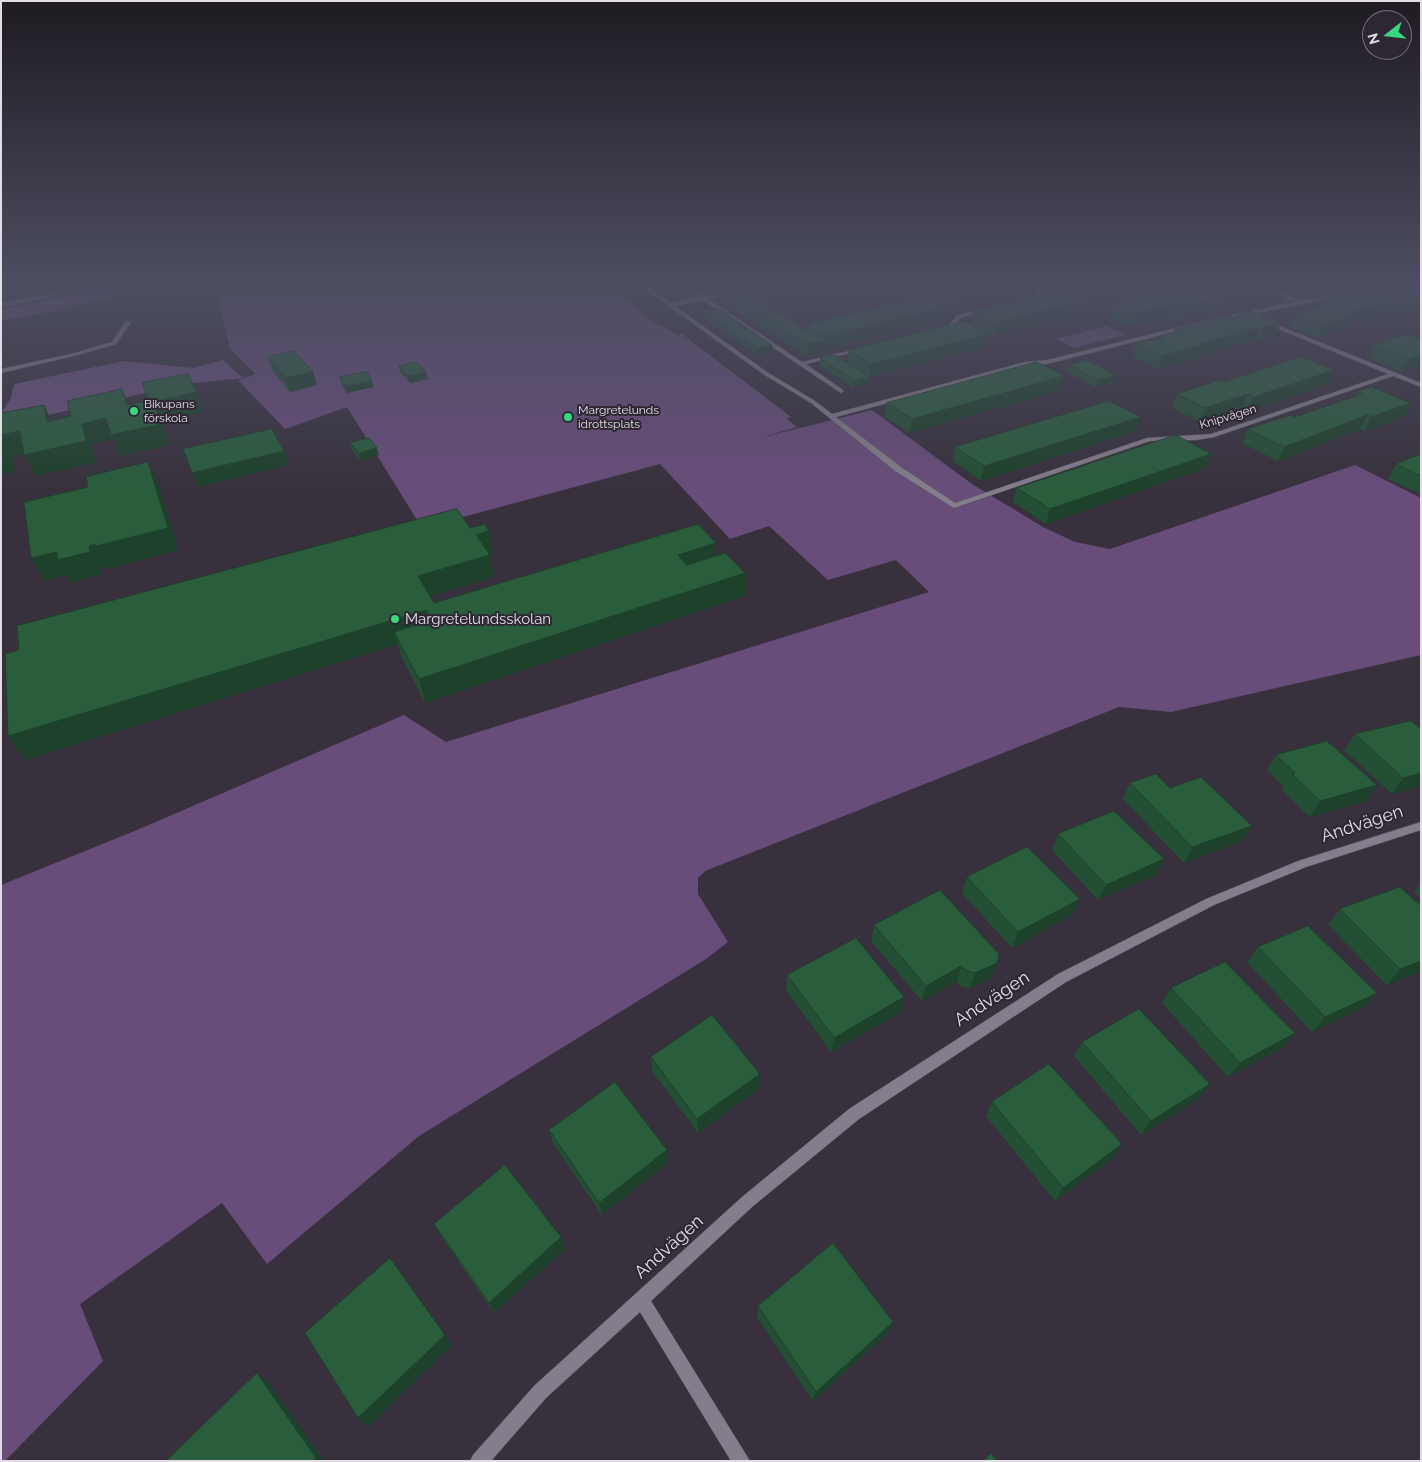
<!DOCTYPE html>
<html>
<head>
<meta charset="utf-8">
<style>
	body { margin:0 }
	#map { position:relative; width:1422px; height:1462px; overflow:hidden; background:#38313d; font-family:Raleway,sans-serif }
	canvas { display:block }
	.frame { position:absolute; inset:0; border:2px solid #e2dde5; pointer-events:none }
	.north { position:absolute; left:1362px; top:10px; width:50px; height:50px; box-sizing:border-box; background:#2e2733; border:1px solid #76707a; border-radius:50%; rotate:254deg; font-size:14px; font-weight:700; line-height:20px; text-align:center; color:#e2dde5 }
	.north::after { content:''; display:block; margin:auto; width:18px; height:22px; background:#39d87f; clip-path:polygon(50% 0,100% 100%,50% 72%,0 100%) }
</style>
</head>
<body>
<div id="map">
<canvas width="1422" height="1462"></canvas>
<div class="frame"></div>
<div class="north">N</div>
</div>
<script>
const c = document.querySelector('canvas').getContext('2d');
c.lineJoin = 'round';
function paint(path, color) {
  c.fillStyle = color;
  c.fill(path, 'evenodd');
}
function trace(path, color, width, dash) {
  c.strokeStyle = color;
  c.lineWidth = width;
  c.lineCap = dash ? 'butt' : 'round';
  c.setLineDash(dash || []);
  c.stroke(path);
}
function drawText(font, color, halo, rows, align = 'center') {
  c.font = font + ' Raleway,sans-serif';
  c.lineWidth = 4;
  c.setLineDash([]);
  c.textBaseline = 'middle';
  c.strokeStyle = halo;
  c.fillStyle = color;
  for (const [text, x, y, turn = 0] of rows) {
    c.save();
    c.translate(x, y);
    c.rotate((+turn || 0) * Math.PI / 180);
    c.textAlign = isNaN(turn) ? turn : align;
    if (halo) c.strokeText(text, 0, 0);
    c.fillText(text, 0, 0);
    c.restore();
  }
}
paint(new Path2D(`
	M222 287H609L652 321 678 335 682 334 791 417 786 418 797 427 760 438 872 410 972 484 1043 527 1075 542 1110 549 1355 465 1421 498V655L1171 712 1119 707 705 871 698 878V894L728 942 706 959 419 1136 267 1264 222 1203 80 1304 103 1361 5 1461H1V885L137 830 404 715 446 742 929 592 896 560 828 580 769 526 730 539 660 464 422 528 347 407 285 429 238 380 256 374 230 349 216 289Z
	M1106 326 1125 335 1074 348 1056 339Z`), '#684d7a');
paint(new Path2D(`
	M113 287 155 288 30 316 1 321V309Z
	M223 360 243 378 184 384 48 415 1 418V413L11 398 14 384 124 361 193 368Z`), '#6b507e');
const lane = new Path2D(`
	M1222 287H1230L1227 289Z
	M126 321 131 322 116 344 78 355 1 373V369L75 353 112 342Z`);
const street = new Path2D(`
	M88 287H97L1 307V303Z
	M642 287H648L671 303 698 297 684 287H689L704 296 751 287H759L757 289 708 299 802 362 862 348V350L806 364 843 390 844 391 841 393 702 300 675 306 767 372 815 401 832 414 1025 362 1047 360 1196 323 1294 302 1265 287H1270L1300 301 1348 293 1351 295 1234 317 1047 364 1025 366 836 417 901 467 955 503 1147 438 1211 434 1388 374 1266 324V322H1270L1421 383V387L1393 376 1214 437 1197 440 1150 441 954 508 895 471 811 403 763 374Z
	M1043 287H1050L1043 290 1041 298 1028 300V298L1037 296 1039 288Z
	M984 308 987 310 986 311 960 318 953 327 940 331 937 329 949 325 956 316Z
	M1421 822V830L1306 867 1214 905 1066 982 859 1119 752 1207 651 1301 750 1461H731L640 1312 546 1398 491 1461H470L473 1455 534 1386 742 1197 849 1109 1058 974 1206 899 1298 861Z`);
trace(lane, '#56505a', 1);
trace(street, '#56505a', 1);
paint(lane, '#857d8b');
paint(street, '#857d8b');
paint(new Path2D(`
	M700 287H738L744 290V287H861L770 306 806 330 807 324 942 308 940 321 825 349 823 347V353L807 357 718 299V291L710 293Z
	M937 287H1030L1029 291 948 311 927 300 929 288Z
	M1063 287H1146L1081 304 1080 303 1077 314 994 335 971 324 974 311 1061 293Z
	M1376 288 1421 293V305L1420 307 1403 313 1396 310 1352 322 1350 327 1317 338 1289 326 1294 314 1318 307 1320 301Z
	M1223 289 1230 305 1177 320 1170 317 1132 327 1108 316 1111 303 1156 297Z
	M703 311 771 352 756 355 703 318Z
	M1237 315 1276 336 1258 341 1254 340 1200 355 1199 358 1159 369 1132 356 1136 343 1159 339 1160 336 1174 332 1175 329 1196 325V324L1214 321 1215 319 1236 318Z
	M990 334 987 346 869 377 847 363 849 350Z
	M1421 337V365L1402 372 1368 358 1374 345Z
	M268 357 317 385 290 392 272 370Z
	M820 358 869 377 868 384 854 388 819 365Z
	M1069 365 1114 382 1096 387 1067 372Z
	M399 366 426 372 428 379 410 383 400 372Z
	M1334 370 1328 384 1248 411 1242 408 1200 422 1172 408 1177 394 1223 382Z
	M340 377 373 387 346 393 342 384Z
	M1061 390 910 433 885 417 887 403Z
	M1357 392 1404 417 1364 431 1360 429 1278 461 1242 443 1248 429 1295 417 1355 397Z
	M1136 431 981 481 953 461 955 447Z
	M350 443 379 455 360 460 352 450Z
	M1421 454V494L1388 479 1396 464Z
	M1206 468 1046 524 1013 502 1017 488Z
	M470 528 489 531 493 553 489 554 494 577 430 596 434 603 716 556 745 573V596L425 703 401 655 398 644 25 760 8 736Z
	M1355 734 1421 786 1392 794 1344 750Z
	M1276 755 1366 801 1310 817 1282 790 1284 787 1267 770Z
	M1130 783 1170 788 1242 841 1184 863 1123 799Z
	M1058 834 1156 875 1098 900 1052 850Z
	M967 877 1073 914 1012 948 962 893Z
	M1421 883V898L1414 892Z
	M1340 909 1421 971 1387 985 1328 925Z
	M874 925 997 963 991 978 970 988 962 987 957 981 922 1001 871 941Z
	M1258 947 1377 993 1363 1008 1312 1032 1247 962Z
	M787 975 901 1012 831 1052 786 990Z
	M1171 988 1283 1048 1228 1077 1162 1003Z
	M1082 1042 1210 1084 1199 1098 1141 1135 1074 1056Z
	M651 1057 760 1074 759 1088 698 1133 652 1071Z
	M992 1102 1122 1144 1113 1158 1055 1201 986 1116Z
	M549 1130 667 1150 668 1163 602 1215 553 1143Z
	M434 1224 565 1249 494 1313 441 1236Z
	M758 1306 893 1322 888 1333 813 1401 757 1317Z`), '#235034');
paint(new Path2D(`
	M710 287H724H718V291L710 293Z
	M806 287H861L762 308V296Z
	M1000 287H1030L1029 291 948 311 950 299Z
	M1104 287H1146L1081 304 1084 292Z
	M1234 293 1230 305 1177 320 1181 307Z
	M1421 297V305L1420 307 1403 313 1409 300Z
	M1402 298 1396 310 1352 322 1350 327 1317 338 1323 325 1349 312Z
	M1080 301 1077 314 994 335 996 323Z
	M1174 304 1170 317 1132 327 1136 314Z
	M942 308 940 321 825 349 826 336Z
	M1281 323 1276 336 1258 341 1263 328Z
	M1259 327 1254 340 1200 355 1199 358 1159 369 1163 356 1200 344Z
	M990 334 987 346 869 377 871 364Z
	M824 341 823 353 807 357 808 344Z
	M772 345 771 352 756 355V349Z
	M1421 354V365L1402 372 1409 359Z
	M1334 370 1328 384 1248 411 1254 397Z
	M313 372 317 385 290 392 286 378Z
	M426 372 428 379 410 383 408 376Z
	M1116 375 1114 382 1096 387 1098 380Z
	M1064 376 1061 390 910 433 912 419Z
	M869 377 868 384 854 388 855 381Z
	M372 381 373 387 346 393 345 386Z
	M197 392 204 412 162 422 170 445 120 456 113 439 91 444 96 462 36 476 24 455 82 424 106 418 153 402Z
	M1248 394 1242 408 1200 422 1205 408Z
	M1411 403 1404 417 1364 431 1371 417Z
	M44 405 54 425 47 422Z
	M1367 415 1360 429 1278 461 1284 447Z
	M1141 417 1136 431 981 481 984 466Z
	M20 431 31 452 12 456 14 471 1 474V435Z
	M377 448 379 455 360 460 359 453Z
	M284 451 289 465 198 487 192 473Z
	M1211 454 1206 468 1046 524 1050 509Z
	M148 462 158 484 178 550 108 569 106 566 100 568 102 574 70 583 66 575 44 581 31 558 57 552Z
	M489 531 493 553 480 557 476 535Z
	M716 543V565L678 577V555Z
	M490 555 494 577 424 598 418 576Z
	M745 573V596L425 703 419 679Z
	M426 610 432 633 394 632 398 644 25 760 8 736Z
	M1421 773V786L1392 794 1403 778Z
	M1377 785 1366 801 1310 817 1320 801Z
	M1252 826 1242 841 1184 863 1192 847Z
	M1164 859 1156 875 1098 900 1106 885Z
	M1080 899 1073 914 1012 948 1018 932Z
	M1421 961V971L1387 985 1400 969Z
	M997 963 991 978 970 988 975 973Z
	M961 966 957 981 922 1001 926 986Z
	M1377 993 1363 1008 1312 1032 1325 1017Z
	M904 997 901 1012 831 1052 834 1038Z
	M1295 1033 1283 1048 1228 1077 1240 1063Z
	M760 1074 759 1088 698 1133 697 1119Z
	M1210 1084 1199 1098 1141 1135 1151 1121Z
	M1122 1144 1113 1158 1055 1201 1063 1188Z
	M667 1150 668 1163 602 1215 599 1203Z
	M561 1237 565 1249 494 1313 489 1303Z
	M893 1322 888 1333 813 1401 816 1392Z
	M445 1335 452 1345 368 1427 358 1418Z
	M257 1373 269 1383 324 1461H314Z`), '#1d412a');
const building = new Path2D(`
	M718 287H738L824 341 808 344Z
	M747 287H806L762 296Z
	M937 287H1000L950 299 929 288Z
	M1072 287H1104L1084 292Z
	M1195 287H1218L1234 293 1181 307 1174 304 1136 314 1111 303 1149 294 1156 297Z
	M1368 287 1376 288 1380 287H1400L1421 293V297L1409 300 1402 298 1349 312 1356 314 1323 325 1294 314 1328 304 1320 301Z
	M1056 291 1080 301 996 323 974 311Z
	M921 297 942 308 826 336 807 324Z
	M718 308 772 345 756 349 703 311Z
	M1251 311 1281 323 1263 328 1259 327 1200 344 1203 345 1163 356 1136 343 1164 338 1160 336 1178 331 1175 329 1192 325 1200 326 1196 324 1211 320 1215 322 1219 321 1215 319 1229 315 1236 318 1240 317 1237 315Z
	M966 321 990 334 871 364 849 350Z
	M1407 334 1417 338 1421 337V354L1409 359 1374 345Z
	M294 351 313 372 286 378 268 357Z
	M834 355 869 377 855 381 820 358Z
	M1301 357 1334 370 1254 397 1248 394 1205 408 1177 394 1220 380 1223 382Z
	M1087 360 1116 375 1098 380 1069 365Z
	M417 362 426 372 408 376 399 366Z
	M1037 362 1064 376 912 419 887 403Z
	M367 372 372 381 345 386 340 377Z
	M188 374 197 392 153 402 162 424 111 435 106 418 82 424 86 441 24 455 20 431 1 435V413L44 405 47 422 71 416 67 401 122 389 127 405 149 401 142 383Z
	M1372 387 1411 403 1371 417 1367 415 1284 447 1248 429 1291 415 1295 417 1362 394 1357 392Z
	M1109 401 1141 417 984 466 955 447Z
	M272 429 284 451 192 473 183 449Z
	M1176 435 1211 454 1050 509 1017 488Z
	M369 438 377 448 359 453 350 443Z
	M1 439 3 450H1Z
	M1421 454V476L1396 464Z
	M148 462 168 528 96 546 95 544 89 546 90 552 58 560 57 552 31 558 24 502 88 487 86 477Z
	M457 509 470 528 485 524 489 531 476 535 490 555 418 576 434 603 698 524 716 543 678 555 687 565 725 553 745 573 419 679 394 632 432 620 426 610 8 736 5 654 19 650 17 626Z
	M1411 721 1421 729V773L1403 778 1355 734Z
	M1327 741 1377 785 1320 801 1292 774 1295 773 1276 755Z
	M1156 774 1170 788 1201 777 1252 826 1192 847 1130 783Z
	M1114 811 1164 859 1106 885 1058 834Z
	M1027 847 1080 899 1018 932 967 877Z
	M1400 887 1421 906V961L1400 969 1340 909Z
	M940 890 999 954 997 963 975 973 967 971 961 966 926 986 874 925Z
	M1308 926 1377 993 1325 1017 1258 947Z
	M856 938 904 997 834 1038 787 975Z
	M1225 962 1295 1033 1240 1063 1171 988Z
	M1139 1009 1210 1084 1151 1121 1082 1042Z
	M712 1015 760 1074 697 1119 651 1057Z
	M1049 1064 1122 1144 1063 1188 992 1102Z
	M615 1082 667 1150 599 1203 549 1130Z
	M505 1165 561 1237 489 1303 434 1224Z
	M833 1243 893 1322 816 1392 758 1306Z
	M390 1258 445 1335 358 1418 305 1333Z
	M257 1373 316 1458 314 1461H166Z
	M991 1453 997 1461H984Z`);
paint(building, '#295d3c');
trace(building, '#1d412a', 1);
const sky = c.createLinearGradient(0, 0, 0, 491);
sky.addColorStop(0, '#1f1b22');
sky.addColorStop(0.58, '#4d4e62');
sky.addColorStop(1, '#4d4e6200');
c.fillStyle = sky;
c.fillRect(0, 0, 1422, 491);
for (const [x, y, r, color] of [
	[134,411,5,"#39d87f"],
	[568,417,5,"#39d87f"],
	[395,619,5,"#39d87f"]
]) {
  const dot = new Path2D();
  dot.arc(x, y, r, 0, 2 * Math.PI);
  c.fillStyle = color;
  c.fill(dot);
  trace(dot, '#2e2733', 2);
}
drawText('12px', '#e2dde5', '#2e2733', [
	["Bikupans",144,404],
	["förskola",144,418],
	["Margretelunds",578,410],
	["idrottsplats",578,424]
], 'left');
drawText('12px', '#e2dde5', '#2e2733', [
	["Knipvägen",1228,417,-17]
]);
drawText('15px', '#e2dde5', '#2e2733', [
	["Margretelundsskolan",405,619]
], 'left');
drawText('18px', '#e2dde5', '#2e2733', [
	["Andvägen",1362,824,-18],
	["Andvägen",992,999,-33],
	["Andvägen",669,1247,-42]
]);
</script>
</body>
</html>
